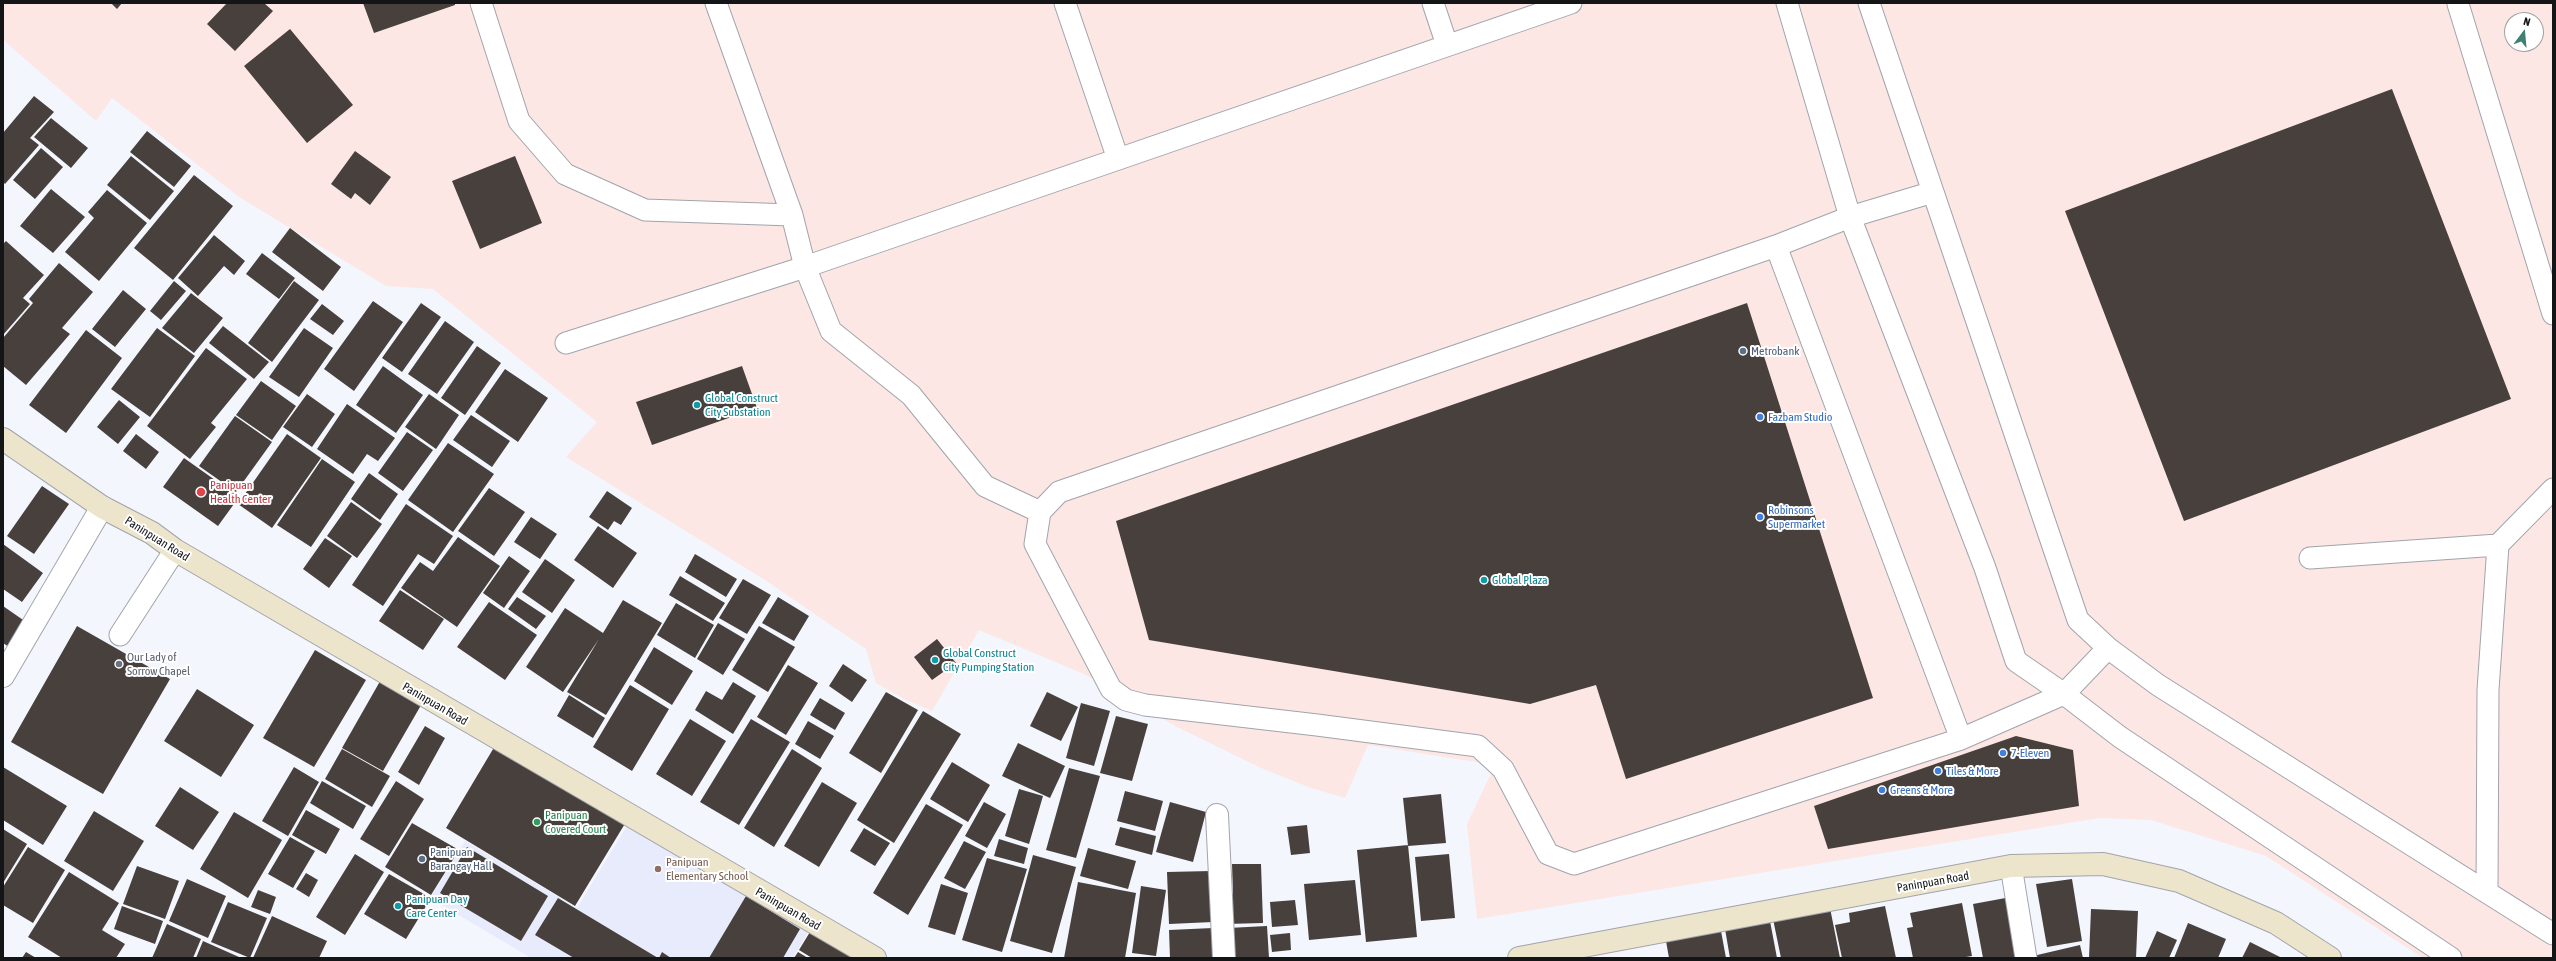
<!DOCTYPE html>
<html>
<head>
<meta charset="utf-8">
<style>
	body { margin:0 }
	#map { position:relative; width:2556px; height:961px; overflow:hidden; background:#f4f6fe; font-family:"Asap Condensed",sans-serif }
	canvas { display:block }
	.frame { position:absolute; inset:0; border:4px solid #141517; pointer-events:none }
	.north { position:absolute; left:2504px; top:12px; width:40px; height:40px; box-sizing:border-box; background:#fff; border:1px solid #a1a1a2; border-radius:50%; rotate:16deg; font-size:11px; font-weight:700; line-height:16px; text-align:center; color:#141517 }
	.north::after { content:''; display:block; margin:auto; width:14px; height:18px; background:#3e8174; clip-path:polygon(50% 0,100% 100%,50% 72%,0 100%) }
</style>
</head>
<body>
<div id="map">
<canvas width="2556" height="961"></canvas>
<div class="frame"></div>
<div class="north">N</div>
</div>
<script>
const c = document.querySelector('canvas').getContext('2d');
c.lineJoin = 'round';
function paint(path, color) {
  c.fillStyle = color;
  c.fill(path, 'evenodd');
}
function trace(path, color, width, dash) {
  c.strokeStyle = color;
  c.lineWidth = width;
  c.lineCap = dash ? 'butt' : 'round';
  c.setLineDash(dash || []);
  c.stroke(path);
}
function drawText(font, color, halo, rows, align = 'center') {
  c.font = font + ' "Asap Condensed",sans-serif';
  c.lineWidth = 4;
  c.setLineDash([]);
  c.textBaseline = 'middle';
  c.strokeStyle = halo;
  c.fillStyle = color;
  for (const [text, x, y, turn = 0] of rows) {
    c.save();
    c.translate(x, y);
    c.rotate((+turn || 0) * Math.PI / 180);
    c.textAlign = isNaN(turn) ? turn : align;
    if (halo) c.strokeText(text, 0, 0);
    c.fillText(text, 0, 0);
    c.restore();
  }
}
paint(new Path2D(`
	M3 3H2553V958H2423L2266 856 2151 820 2100 818 1477 919 1467 824 1495 765 1368 745 1345 798 1311 788 1261 768 1177 727 1084 674 979 630 932 711 906 700 876 683 866 649 765 580 566 457 597 422 433 289 386 286 239 197 112 98 96 121 3 40ZM2512 20H2536V44H2512Z`), '#fce7e4');
paint(new Path2D(`
	M631 819 811 927 793 958H531L430 898 465 841 577 908Z`), '#e8ebfb');
paint(new Path2D(`
	M111 3H122L117 9Z
	M227 3H264L273 11 235 51 207 24Z
	M363 3H455V5L374 33Z
	M290 29 353 105 307 143 244 66Z
	M2392 89 2511 399 2184 521 2065 211Z
	M34 96 54 112 30 138 39 145 5 184 3 182V133Z
	M51 118 88 148 71 168 34 137Z
	M147 131 191 166 174 187 130 152Z
	M41 148 63 167 35 199 13 180Z
	M355 151 391 177 370 205 355 193 351 199 331 184Z
	M131 156 174 191 150 220 107 185Z
	M515 156 542 223 480 249 452 181Z
	M194 175 233 206 173 280 134 248Z
	M51 189 85 217 53 253 20 226Z
	M107 190 147 223 99 281 65 252 94 218 88 212Z
	M290 228 341 267 323 291 272 252Z
	M214 235 245 261 234 275 224 266 198 296 178 278Z
	M6 241 44 275 23 298 30 304 3 335V244Z
	M262 253 295 278 279 299 246 274Z
	M59 263 93 292 62 328 70 334 26 385 3 366V338L33 303 29 299Z
	M174 281 186 291 161 320 150 311Z
	M294 281 319 300 272 362 248 343Z
	M123 290 146 309 115 347 92 329Z
	M191 293 223 318 194 353 162 328Z
	M373 301 403 322 354 391 324 369Z
	M421 303 441 317 402 372 382 358Z
	M1747 303 1873 698 1626 779 1596 685 1530 704 1149 640 1116 521Z
	M322 304 344 321 333 335 310 319Z
	M445 321 474 342 437 394 408 374Z
	M223 326 269 362 254 379 209 343Z
	M157 328 195 356 150 417 111 389Z
	M304 328 333 348 299 397 269 377Z
	M86 330 122 358 66 433 29 405Z
	M477 346 501 363 465 415 441 398Z
	M206 348 247 379 211 423 216 427 190 459 147 426Z
	M383 366 423 395 396 433 356 405Z
	M742 366 757 408 652 445 636 402Z
	M505 369 548 398 518 442 475 412Z
	M261 381 296 406 272 440 236 415Z
	M307 394 335 414 312 447 283 427Z
	M429 394 459 415 436 449 405 427Z
	M119 400 140 417 118 444 97 427Z
	M347 404 395 438 378 461 367 454 353 474 317 449Z
	M471 415 510 441 492 467 453 440Z
	M235 416 272 442 236 492 199 466Z
	M407 432 433 450 403 491 378 473Z
	M136 434 159 452 146 469 123 451Z
	M287 434 321 458 272 528 238 504Z
	M448 443 494 474 453 532 408 500Z
	M184 458 239 497 218 526 163 487Z
	M322 459 355 482 311 547 277 525Z
	M369 473 398 494 380 520 351 499Z
	M42 486 69 504 34 554 7 536Z
	M489 488 525 512 494 556 458 531Z
	M607 491 632 508 621 525 614 521 608 530 589 517Z
	M351 502 382 524 357 558 327 536Z
	M406 504 453 536 434 564 418 554 383 606 352 585Z
	M531 517 557 534 540 559 514 542Z
	M598 526 637 553 613 588 574 560Z
	M458 537 500 566 457 627 401 588 420 562 433 571Z
	M325 538 352 556 329 588 303 569Z
	M3 544 43 573 22 602 3 589Z
	M695 554 737 579 726 597 685 572Z
	M509 556 530 571 504 608 483 593Z
	M545 559 575 580 552 613 522 592Z
	M680 576 725 603 713 621 669 595Z
	M743 579 771 595 747 634 719 618Z
	M400 590 444 619 423 650 379 621Z
	M517 597 546 616 536 629 508 609Z
	M778 597 809 616 794 641 762 623Z
	M623 600 662 623 606 715 567 692 599 639 563 692 526 667 565 608 603 633Z
	M489 602 537 635 505 680 457 647Z
	M676 603 714 625 695 658 657 635Z
	M3 606 26 622 9 647 3 643Z
	M718 623 745 639 723 675 697 659Z
	M77 626 170 679 103 794 11 742Z
	M759 626 795 647 768 692 732 670Z
	M937 639 956 663 932 680 914 657Z
	M654 647 693 671 672 705 634 681Z
	M315 650 366 680 314 767 263 738Z
	M843 664 867 680 852 702 829 686Z
	M788 665 818 683 786 735 757 717Z
	M383 676 424 700 383 771 342 748Z
	M733 682 756 696 733 734 695 710 706 691 722 700Z
	M630 685 669 709 632 771 593 747Z
	M197 689 254 725 221 777 164 741Z
	M886 692 918 710 881 773 849 753Z
	M1047 692 1078 707 1061 741 1030 726Z
	M569 695 605 718 593 738 557 716Z
	M820 698 845 713 835 730 810 715Z
	M1081 703 1110 711 1094 766 1066 758Z
	M923 711 961 734 894 843 857 820Z
	M1116 716 1148 724 1132 781 1100 773Z
	M690 719 726 741 692 796 656 774Z
	M751 719 790 742 739 825 700 802Z
	M808 721 834 736 820 759 795 744Z
	M425 726 445 738 419 785 398 772Z
	M2016 736 2073 750 2079 806 1828 849 1814 806Z
	M499 739 629 817 575 906 446 828Z
	M1018 743 1065 766 1050 798 1002 776Z
	M342 749 390 776 372 807 325 779Z
	M792 749 822 768 774 847 744 828Z
	M952 762 990 785 968 822 930 799Z
	M3 767 67 806 43 845 3 820Z
	M294 767 319 782 288 836 262 821Z
	M1069 768 1100 776 1076 858 1046 850Z
	M322 781 366 806 353 829 310 803Z
	M396 781 424 799 389 856 360 839Z
	M822 782 857 803 819 867 784 846Z
	M180 787 219 812 193 850 155 826Z
	M1019 789 1043 796 1029 844 1005 836Z
	M1125 791 1163 801 1155 831 1117 821Z
	M1441 794 1446 843 1408 846 1403 798Z
	M984 802 1006 814 987 848 965 836Z
	M1170 802 1206 812 1193 862 1156 852Z
	M926 804 963 825 908 915 873 893Z
	M306 810 340 829 326 854 292 835Z
	M94 811 144 841 113 891 64 861Z
	M234 812 282 840 248 898 200 869Z
	M412 823 459 850 431 895 385 867Z
	M1307 825 1310 853 1291 855 1287 827Z
	M1120 827 1156 836 1152 855 1115 845Z
	M864 828 890 843 875 866 850 851Z
	M3 829 27 844 3 883Z
	M290 837 315 851 293 888 268 874Z
	M999 839 1028 848 1024 864 994 856Z
	M964 841 986 852 965 889 944 878Z
	M1408 845 1417 937 1366 942 1357 850Z
	M28 847 65 870 33 923 3 905V887Z
	M467 847 548 896 521 941 440 893Z
	M1088 848 1136 861 1128 889 1080 876Z
	M355 854 384 872 345 935 316 917Z
	M1449 854 1455 918 1421 921 1415 857Z
	M1033 855 1076 867 1052 953 1010 941Z
	M987 858 1027 869 1002 952 962 940Z
	M1232 864H1261L1263 923 1226 924 1225 894H1233Z
	M137 866 179 881 165 919 123 904Z
	M1211 871 1213 922 1169 924 1167 872Z
	M69 872 119 903 102 930 125 944 116 958H62L28 937Z
	M306 873 318 880 309 897 296 889Z
	M389 874 431 898 406 939 364 914Z
	M187 879 226 896 208 938 169 921Z
	M2072 879 2082 941 2047 947 2036 884Z
	M1355 880 1361 935 1309 940 1304 884Z
	M1078 882 1136 893 1125 958H1064Z
	M941 884 968 893 955 935 928 927Z
	M1141 886 1166 890 1156 956 1132 953Z
	M258 890 276 897 270 914 251 907Z
	M746 896 800 929 783 958H709Z
	M2011 897 2019 958H1983L1973 904Z
	M558 898 658 958H574L535 935Z
	M1295 900 1298 925 1272 927 1270 902Z
	M228 902 267 918 250 958 211 942Z
	M1962 903 1972 956 1960 958H1913L1907 928 1913 927 1910 913Z
	M122 906 163 921 155 944 114 929Z
	M1885 906 1896 958H1842L1835 925 1850 922 1849 913Z
	M1830 908 1840 958H1781L1773 919Z
	M2091 909 2138 911 2136 958H2089Z
	M272 916 327 941 319 958H253Z
	M1770 921 1777 958H1730L1725 929Z
	M2188 923 2226 939 2218 958H2174Z
	M167 924 201 939 193 958H152Z
	M1267 926 1269 958H1230L1228 928Z
	M813 927 858 958H812L799 950Z
	M1213 928 1214 958H1170L1169 930Z
	M1721 931 1726 958H1669L1666 941Z
	M2157 931 2177 940 2169 958H2145Z
	M1290 933 1291 950 1272 952 1270 935Z
	M203 941 239 957 238 958H196Z
	M2250 942 2282 958H2242Z
	M2080 945 2083 958H2034L2033 956Z
	M26 952 36 958H22Z
	M662 952 671 958H659Z
	M798 952 808 958H794Z`), '#47403d');
const lane = new Path2D(`
	M481 3 519 121 565 174 645 210 792 215
	M716 3 792 215 805 267 1571 3
	M1065 3 1118 159
	M1433 3 1447 45
	M1787 3 1850 217 1985 568 2016 661 2064 694 2120 737 2451 958
	M1869 3 2078 620 2108 648 2158 685 2553 934
	M2458 4 2553 314
	M1933 192 1850 217 1776 246 1059 492 1040 512 1035 544 1111 689 1126 700 1145 705 1317 725 1478 746 1503 769 1548 854 1574 864 1961 739 2064 694 2108 648
	M1776 246 1961 739
	M566 343 805 267 831 331 911 395 985 486 1040 512
	M2310 558 2498 545
	M120 635 175 550
	M2011 866 2026 958
	M2487 892 2488 690 2498 545 2553 489`);
const street = new Path2D(`
	M3 676 102 507
	M1217 815 1224 958`);
const secondary = new Path2D(`
	M3 439 102 507 152 533 175 550 875 958
	M1519 958 2011 866 2103 864 2179 881 2276 923 2330 958`);
trace(lane, '#a2a4ac', 23);
trace(street, '#a2a4ac', 24);
trace(secondary, '#a2a4ac', 24);
trace(lane, '#fff', 21);
trace(street, '#fff', 22);
trace(secondary, '#ede5cb', 22);
for (const [x, y, r, color] of [
	[1743,351,4,"#5c6f8a"],
	[697,405,4,"#0f9aa8"],
	[1760,417,4,"#3f7fe0"],
	[201,492,5,"#e0444e"],
	[1760,517,4,"#3f7fe0"],
	[1484,580,4,"#0f9aa8"],
	[935,660,4,"#0f9aa8"],
	[119,664,4,"#6b7280"],
	[2003,753,4,"#3f7fe0"],
	[1938,771,4,"#3f7fe0"],
	[1882,790,4,"#3f7fe0"],
	[537,822,4,"#2e9e5b"],
	[422,859,4,"#5c6f8a"],
	[658,869,4,"#8d6e63"],
	[398,906,4,"#0f9aa8"]
]) {
  const dot = new Path2D();
  dot.arc(x, y, r, 0, 2 * Math.PI);
  c.fillStyle = color;
  c.fill(dot);
  trace(dot, '#fff', 1.5);
}
drawText('12px', '#4e5e75', '#fff', [
	["Metrobank",1751,351],
	["Panipuan",430,852],
	["Barangay Hall",430,866]
], 'left');
drawText('12px', '#0d838f', '#fff', [
	["Global Construct",705,398],
	["City Substation",705,412],
	["Global Plaza",1492,580],
	["Global Construct",943,653],
	["City Pumping Station",943,667],
	["Panipuan Day",406,899],
	["Care Center",406,913]
], 'left');
drawText('12px', '#366cbe', '#fff', [
	["Fazbam Studio",1768,417],
	["Robinsons",1768,510],
	["Supermarket",1768,524],
	["7-Eleven",2011,753],
	["Tiles & More",1946,771],
	["Greens & More",1890,790]
], 'left');
drawText('12px', '#be3a42', '#fff', [
	["Panipuan",210,485],
	["Health Center",210,499]
], 'left');
drawText('12px', '#141517', '#fff', [
	["Paninpuan Road",157,539,32],
	["Paninpuan Road",435,704,30],
	["Paninpuan Road",1933,882,-10],
	["Paninpuan Road",788,909,30]
]);
drawText('12px', '#5b616d', '#fff', [
	["Our Lady of",127,657],
	["Sorrow Chapel",127,671]
], 'left');
drawText('12px', '#27864d', '#fff', [
	["Panipuan",545,815],
	["Covered Court",545,829]
], 'left');
drawText('12px', '#785e54', '#fff', [
	["Panipuan",666,862],
	["Elementary School",666,876]
], 'left');
</script>
</body>
</html>
